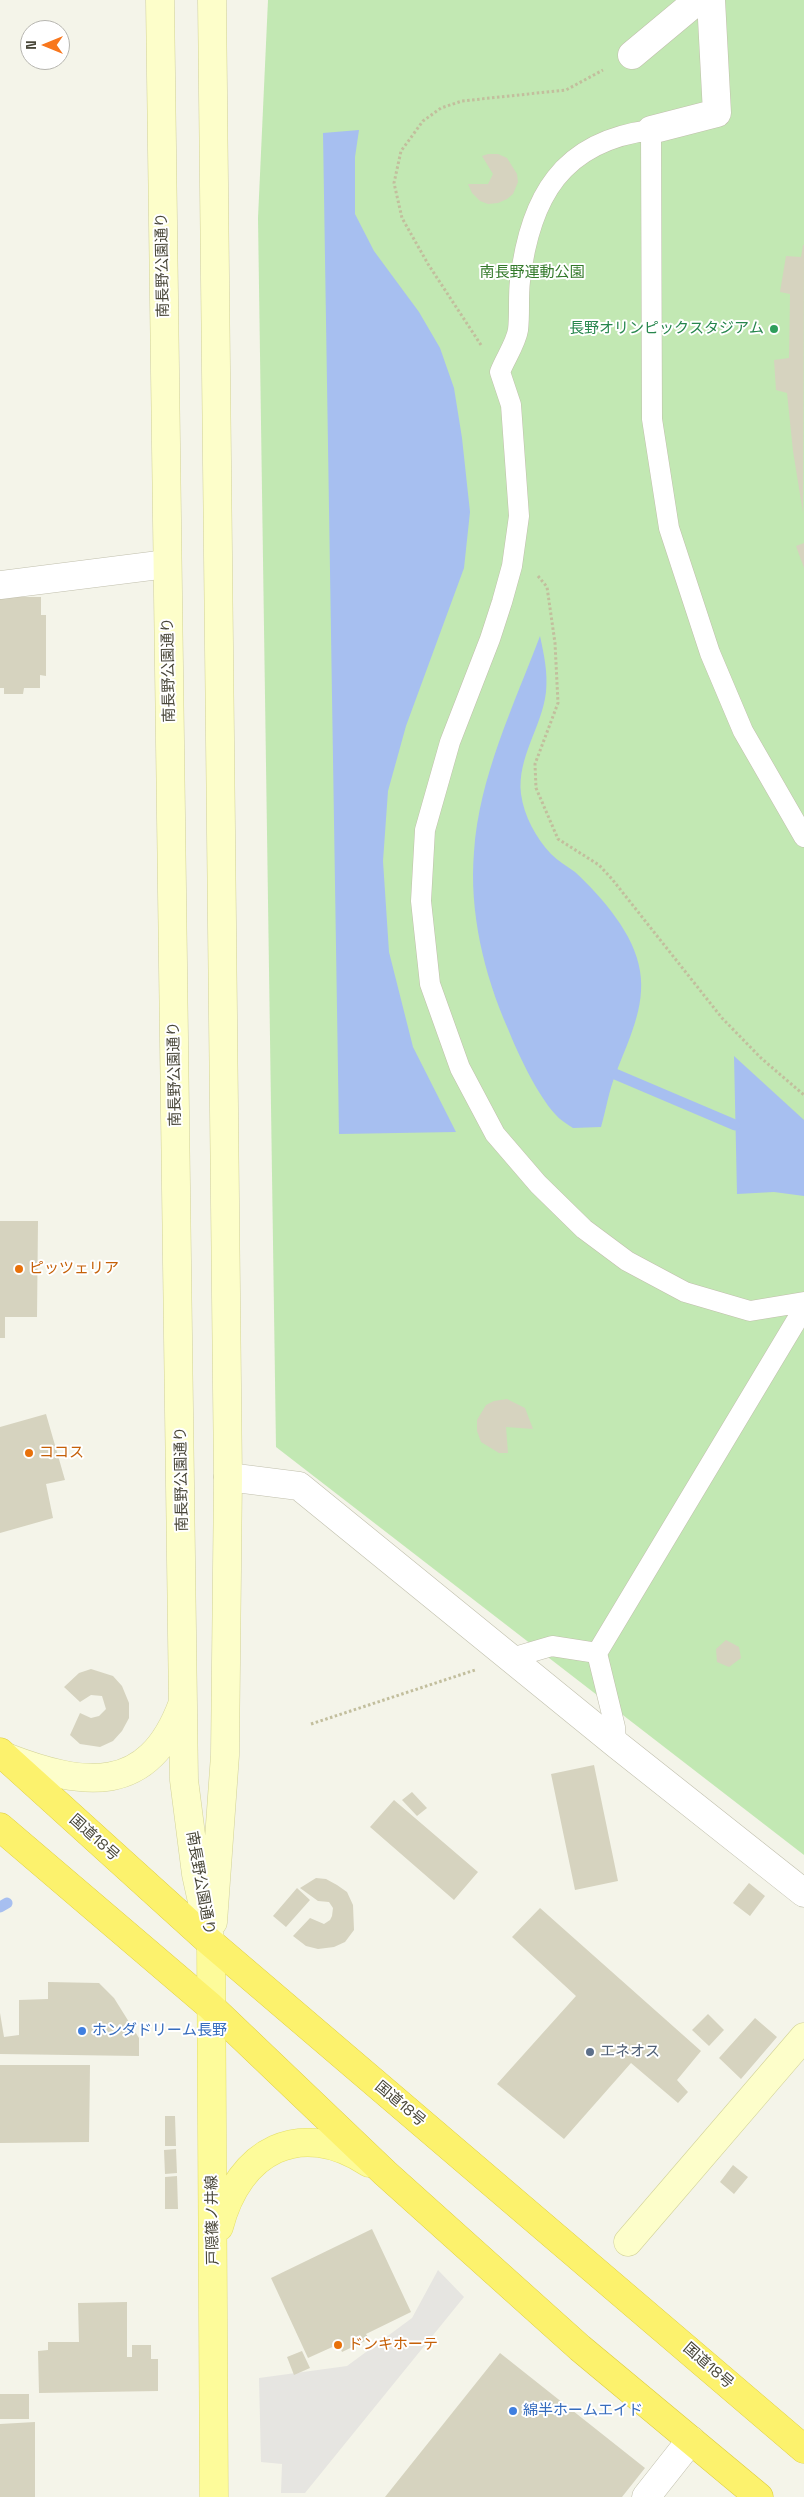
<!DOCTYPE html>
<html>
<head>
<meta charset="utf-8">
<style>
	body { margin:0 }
	#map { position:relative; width:804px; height:2497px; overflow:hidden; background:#f4f4e9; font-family:"Space Grotesk",sans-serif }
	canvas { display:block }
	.north { position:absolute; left:20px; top:20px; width:50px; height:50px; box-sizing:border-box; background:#fff; border:1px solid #b6b5af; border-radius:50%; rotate:270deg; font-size:14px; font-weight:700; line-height:20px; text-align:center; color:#484638 }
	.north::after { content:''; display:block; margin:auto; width:18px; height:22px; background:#f8771d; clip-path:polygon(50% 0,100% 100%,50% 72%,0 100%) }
</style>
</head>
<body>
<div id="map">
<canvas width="804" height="2497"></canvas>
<div class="north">N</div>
</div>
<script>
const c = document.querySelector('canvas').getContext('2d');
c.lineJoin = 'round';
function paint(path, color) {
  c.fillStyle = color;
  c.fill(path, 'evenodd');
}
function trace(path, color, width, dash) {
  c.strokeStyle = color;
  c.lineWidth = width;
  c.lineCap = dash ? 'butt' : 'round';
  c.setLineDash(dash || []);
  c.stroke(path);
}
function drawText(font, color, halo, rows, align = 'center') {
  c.font = font + ' "Space Grotesk","Noto Sans JP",sans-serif';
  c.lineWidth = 4;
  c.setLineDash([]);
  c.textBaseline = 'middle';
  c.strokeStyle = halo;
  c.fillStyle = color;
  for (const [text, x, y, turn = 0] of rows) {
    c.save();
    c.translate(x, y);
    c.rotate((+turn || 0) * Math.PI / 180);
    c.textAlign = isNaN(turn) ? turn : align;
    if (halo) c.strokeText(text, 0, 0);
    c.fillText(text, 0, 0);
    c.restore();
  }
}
paint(new Path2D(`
	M268 0H804V1855L276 1447 258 218Z`), '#c2e8b3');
paint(new Path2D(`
	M438 2270 464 2297 305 2493H281L282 2464 261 2462 259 2378 347 2366 412 2318Z`), '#e6e5e1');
paint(new Path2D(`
	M359 130 355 157V214L374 251 419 312 440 348 454 388 462 438 470 512 464 568 406 726 388 791 383 861 389 952 413 1047 456 1132 339 1134 323 133Z
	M540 636C544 655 548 672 546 692 542 727 517 757 521 794 524 816 536 838 551 854 558 861 567 866 575 872 602 897 635 935 640 971 646 1007 628 1041 616 1073 609 1090 606 1110 601 1127L573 1128C567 1124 560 1120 555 1114 537 1094 518 1054 508 1029 484 974 469 912 474 852 479 777 514 705 540 636Z
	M734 1056 804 1120V1196L774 1192 737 1194Z`), '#a7bff0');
trace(new Path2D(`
	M615 1074 735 1125
	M0 1907 7 1903`), '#a7bff0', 11);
paint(new Path2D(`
	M488 154H498L507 158 517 174 518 182 513 194 507 199 498 203 488 204 480 201 472 193 468 184H488L493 174 482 156Z
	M803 245H804L803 513 793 451 787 393 776 390 774 360 789 358 790 294 780 292 786 256 801 257Z
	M804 543V568L796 546Z
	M0 597H41V615H46V676L40 675V688H24L23 694H4V688H0Z
	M0 1221H38L37 1317H5V1338H0Z
	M507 1399 525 1408 533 1429 506 1427 508 1453H499L481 1442 477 1431V1420L486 1405 494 1401Z
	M46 1414 65 1480 46 1484 53 1518 0 1533V1427Z
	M726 1640 739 1647 741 1658 729 1667 717 1662 716 1649Z
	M91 1669 113 1676 122 1686 129 1703V1718L122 1731 113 1741 100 1747 80 1744 70 1735 80 1713 91 1718 99 1716 106 1709 102 1696 91 1695 80 1702 64 1687 79 1673Z
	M594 1765 618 1881 575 1890 551 1774Z
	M412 1792 427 1808 417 1816 402 1800Z
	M394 1800 478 1872 454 1900 370 1827Z
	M316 1878 326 1879 337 1885 347 1892 353 1905 354 1930 345 1942 334 1947 318 1949 306 1946 293 1936 310 1918 324 1924 330 1920 332 1916 333 1908 329 1902 318 1901 300 1888Z
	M749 1883 765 1896 750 1916 733 1903Z
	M297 1888 310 1900 286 1927 273 1916Z
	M540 1908 701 2051 677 2080 688 2092 678 2103 631 2063 564 2139 497 2084 576 1996 512 1937Z
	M48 1982 99 1983 114 1998 139 2038V2056L0 2054V2013L4 2037 19 2035V2000L48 1999Z
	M708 2014 724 2030 709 2046 692 2030Z
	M755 2018 777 2037 741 2079 719 2058Z
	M0 2065H90L89 2142 0 2143Z
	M165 2116H175L176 2146H165Z
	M176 2149 177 2173 165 2174 164 2150Z
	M733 2165 748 2177 734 2194 720 2182Z
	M177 2176 178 2209H165V2177Z
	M372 2229 411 2312 366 2334 369 2339 342 2352 339 2344 308 2358 271 2278Z
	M127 2302V2357H132V2345H151V2359H158V2391L39 2393 38 2351 48 2350V2342H79L78 2303Z
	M302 2351 310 2368 294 2375 287 2357Z
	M500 2353 645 2468 622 2497H385Z
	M0 2394H29V2419H0Z
	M35 2422V2497H0V2424Z`), '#d6d3bf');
const lane = new Path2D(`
	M804 837 743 731 710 653 669 528 652 419 651 130C562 141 530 197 520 281 518 297 520 314 518 330 516 343 505 359 500 372L511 405 519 516 512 566 502 602 490 639 450 742 425 830 421 901 430 984 460 1068 495 1134 538 1184 584 1229 627 1261 685 1292 750 1311 804 1302
	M597 1653 804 1308
	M511 1658 552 1646 597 1653 615 1727 616 1744`);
const street = new Path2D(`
	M632 55 698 0
	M651 130 717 113 711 0
	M0 585 167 564
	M228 1477 299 1486 616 1744 804 1893
	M646 2497 691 2440`);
const secondary = new Path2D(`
	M160 0 184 1780 196 1874 211 1943
	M212 0 228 1477 225 1755 213 1922
	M6 1757C84 1787 148 1796 182 1705
	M628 2242 804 2037`);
const primary = new Path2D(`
	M211 1943 214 2497
	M219 2227C239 2150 300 2118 369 2163`);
const highway = new Path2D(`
	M0 1752 211 1943 804 2449
	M0 1827 210 2006 385 2173 580 2348 759 2497`);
trace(lane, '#c0bfac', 21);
trace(street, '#c0bfac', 29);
trace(secondary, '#d1d197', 29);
trace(primary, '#e3de69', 29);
trace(highway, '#dccb3c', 29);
trace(new Path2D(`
	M481 345 428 264 402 218 394 183 401 151 423 121 441 108 462 101 566 90 603 70
	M538 576 547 587 555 643 558 703 535 764 536 788 558 839 599 865 612 879 722 1018 761 1058 804 1095
	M311 1724 475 1670`), '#c2be9d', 3, [2.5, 2.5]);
trace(lane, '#fff', 20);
trace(street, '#fff', 28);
trace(secondary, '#fdfeca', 28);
trace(primary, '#fdfb9a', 28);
trace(highway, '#fcf26d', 28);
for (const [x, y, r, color] of [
	[774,329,5,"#2e9e5b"],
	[19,1269,5,"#e8710a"],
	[29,1453,5,"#e8710a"],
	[82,2031,5,"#3f7fe0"],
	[590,2052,5,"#5c6f8a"],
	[338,2345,5,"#e8710a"],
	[513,2411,5,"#3f7fe0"]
]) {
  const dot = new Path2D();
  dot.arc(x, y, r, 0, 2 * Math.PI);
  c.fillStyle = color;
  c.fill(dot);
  trace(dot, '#fff', 2);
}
drawText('15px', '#484638', '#fff', [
	["南長野公園通り",163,265,-91],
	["南長野公園通り",169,670,-91],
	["南長野公園通り",175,1074,-91],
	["南長野公園通り",182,1479,-91],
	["国道18号",94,1838,42],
	["南長野公園通り",200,1883,80],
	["国道18号",400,2104,40],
	["戸隠篠ノ井線",213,2220,-91],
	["国道18号",708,2366,41]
]);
drawText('15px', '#347a2b', '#fff', [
	["南長野運動公園",532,273]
]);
drawText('15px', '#27864d', '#fff', [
	["長野オリンピックスタジアム",764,329]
], 'right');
drawText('15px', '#c56008', '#fff', [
	["ピッツェリア",29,1269],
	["ココス",39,1453],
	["ドンキホーテ",348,2345]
], 'left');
drawText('15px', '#366cbe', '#fff', [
	["ホンダドリーム長野",92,2031],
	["綿半ホームエイド",523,2411]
], 'left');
drawText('15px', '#4e5e75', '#fff', [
	["エネオス",600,2052]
], 'left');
</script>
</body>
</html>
